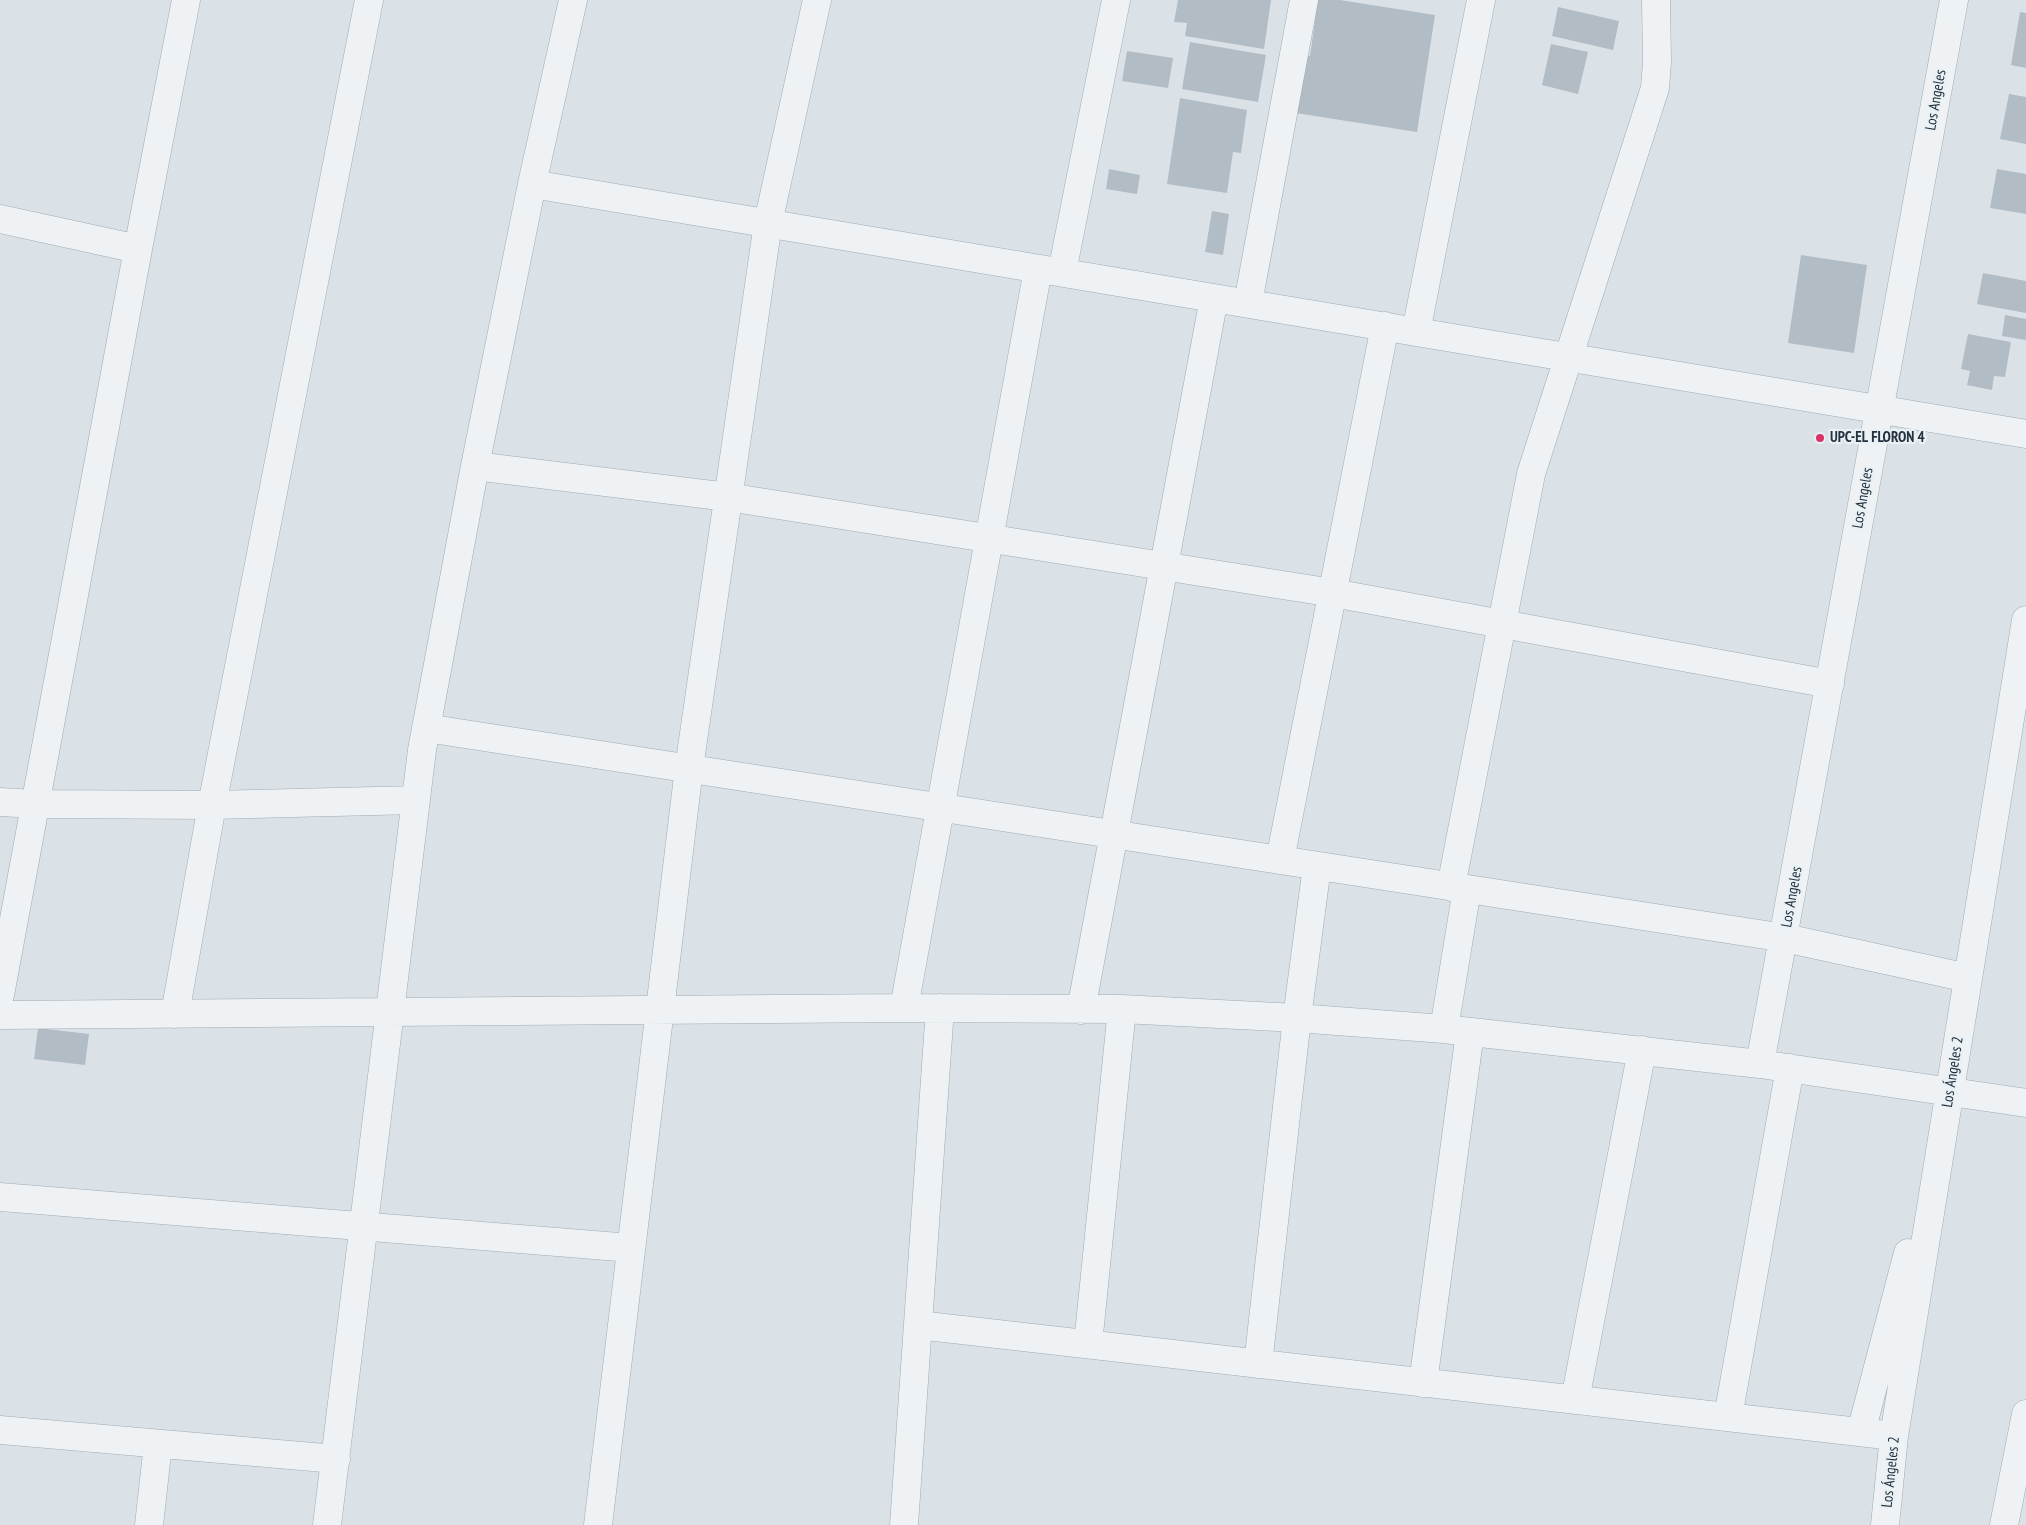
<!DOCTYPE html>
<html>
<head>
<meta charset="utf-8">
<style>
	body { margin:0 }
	canvas { display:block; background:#dbe2e7 }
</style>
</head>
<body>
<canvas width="2026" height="1525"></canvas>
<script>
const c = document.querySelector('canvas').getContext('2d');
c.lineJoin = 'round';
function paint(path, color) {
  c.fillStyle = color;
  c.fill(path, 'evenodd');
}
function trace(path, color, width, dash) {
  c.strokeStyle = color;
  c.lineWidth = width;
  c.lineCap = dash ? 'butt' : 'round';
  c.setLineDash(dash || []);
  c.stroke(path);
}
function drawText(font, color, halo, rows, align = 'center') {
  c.font = font + ' "PT Sans Narrow",sans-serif';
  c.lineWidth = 4.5;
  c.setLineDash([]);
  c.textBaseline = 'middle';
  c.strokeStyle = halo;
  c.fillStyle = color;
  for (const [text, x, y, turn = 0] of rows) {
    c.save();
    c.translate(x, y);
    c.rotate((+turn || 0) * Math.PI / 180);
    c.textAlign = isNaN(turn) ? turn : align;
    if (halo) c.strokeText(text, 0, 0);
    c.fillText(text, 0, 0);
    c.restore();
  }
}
paint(new Path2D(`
	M1178 0H1271L1264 49 1185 36 1187 23 1174 22Z
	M1318 0H1340L1435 15 1417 132 1283 111 1292 53 1310 56Z
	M1558 7 1619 21 1613 50 1552 36Z
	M2020 12 2026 13V68L2011 65Z
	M1190 42 1266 55 1258 102 1182 89Z
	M1551 44 1588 52 1578 94 1542 85Z
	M1127 51 1173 58 1168 88 1122 81Z
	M2009 94 2026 97V144L2000 139Z
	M1180 98 1247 110 1241 153 1233 152 1227 193 1167 184Z
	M1109 169 1140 175 1137 194 1106 189Z
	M1997 169 2026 174V214L1990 208Z
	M1212 211 1229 214 1223 255 1205 252Z
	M1801 255 1867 265 1854 353 1788 343Z
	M1983 273 2026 281V313L1977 304Z
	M2005 315 2026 319V340L2002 336Z
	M1968 334 2011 342 2005 377 1994 376 1992 390 1967 385 1970 371 1961 369Z
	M38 1028 89 1034 85 1065 34 1059Z`), '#b2bcc5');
const minor = new Path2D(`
	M532 184 2026 434
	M0 219 138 249
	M1062 272 1116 0
	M1248 303 1304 0
	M1416 332 1481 0
	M475 466 728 497 1333 593 1830 684
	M426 728 1785 938 1968 978
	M0 802 34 804 212 805 416 800
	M1280 860 1385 326
	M1451 887 1531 474 1655 88 1657 62 1656 0
	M0 995 138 249 186 0
	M904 1008 1038 269
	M1081 1010 1214 298
	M175 1014 212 805 369 0
	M0 1015 904 1008 1122 1009 1297 1018 1444 1029 1760 1064 2026 1103
	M1444 1029 1467 889
	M1760 1064 1954 0
	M0 1197 631 1248
	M918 1325 1894 1436
	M1088 1344 1122 1009
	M1258 1364 1297 1018 1317 866
	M1423 1383 1470 1032
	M1575 1400 1642 1050
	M1728 1417 1790 1068
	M0 1430 336 1459
	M1861 1432 1908 1253
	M149 1525 158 1444
	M327 1525 422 750 475 466 532 184 573 0
	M598 1525 689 768 768 223 817 0
	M904 1525 940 1008
	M1885 1525 1894 1436 2026 620
	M2004 1525 2026 1414`);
trace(minor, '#a0aab1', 29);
trace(minor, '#eef2f5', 28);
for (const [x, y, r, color] of [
	[1820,438,5,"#dc3067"]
]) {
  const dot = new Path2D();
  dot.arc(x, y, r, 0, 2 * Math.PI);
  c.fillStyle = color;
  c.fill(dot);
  trace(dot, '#eaf1f5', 2);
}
drawText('15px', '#24323f', '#eaf1f5', [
	["Los Angeles",1936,100,-80],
	["Los Angeles",1863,498,-80],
	["Los Angeles",1792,897,-80],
	["Los Ángeles 2",1953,1072,-81],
	["Los Ángeles 2",1891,1472,-84]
]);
drawText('bold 15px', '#24323f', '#eaf1f5', [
	["UPC-EL FLORON 4",1830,438]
], 'left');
</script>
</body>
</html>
